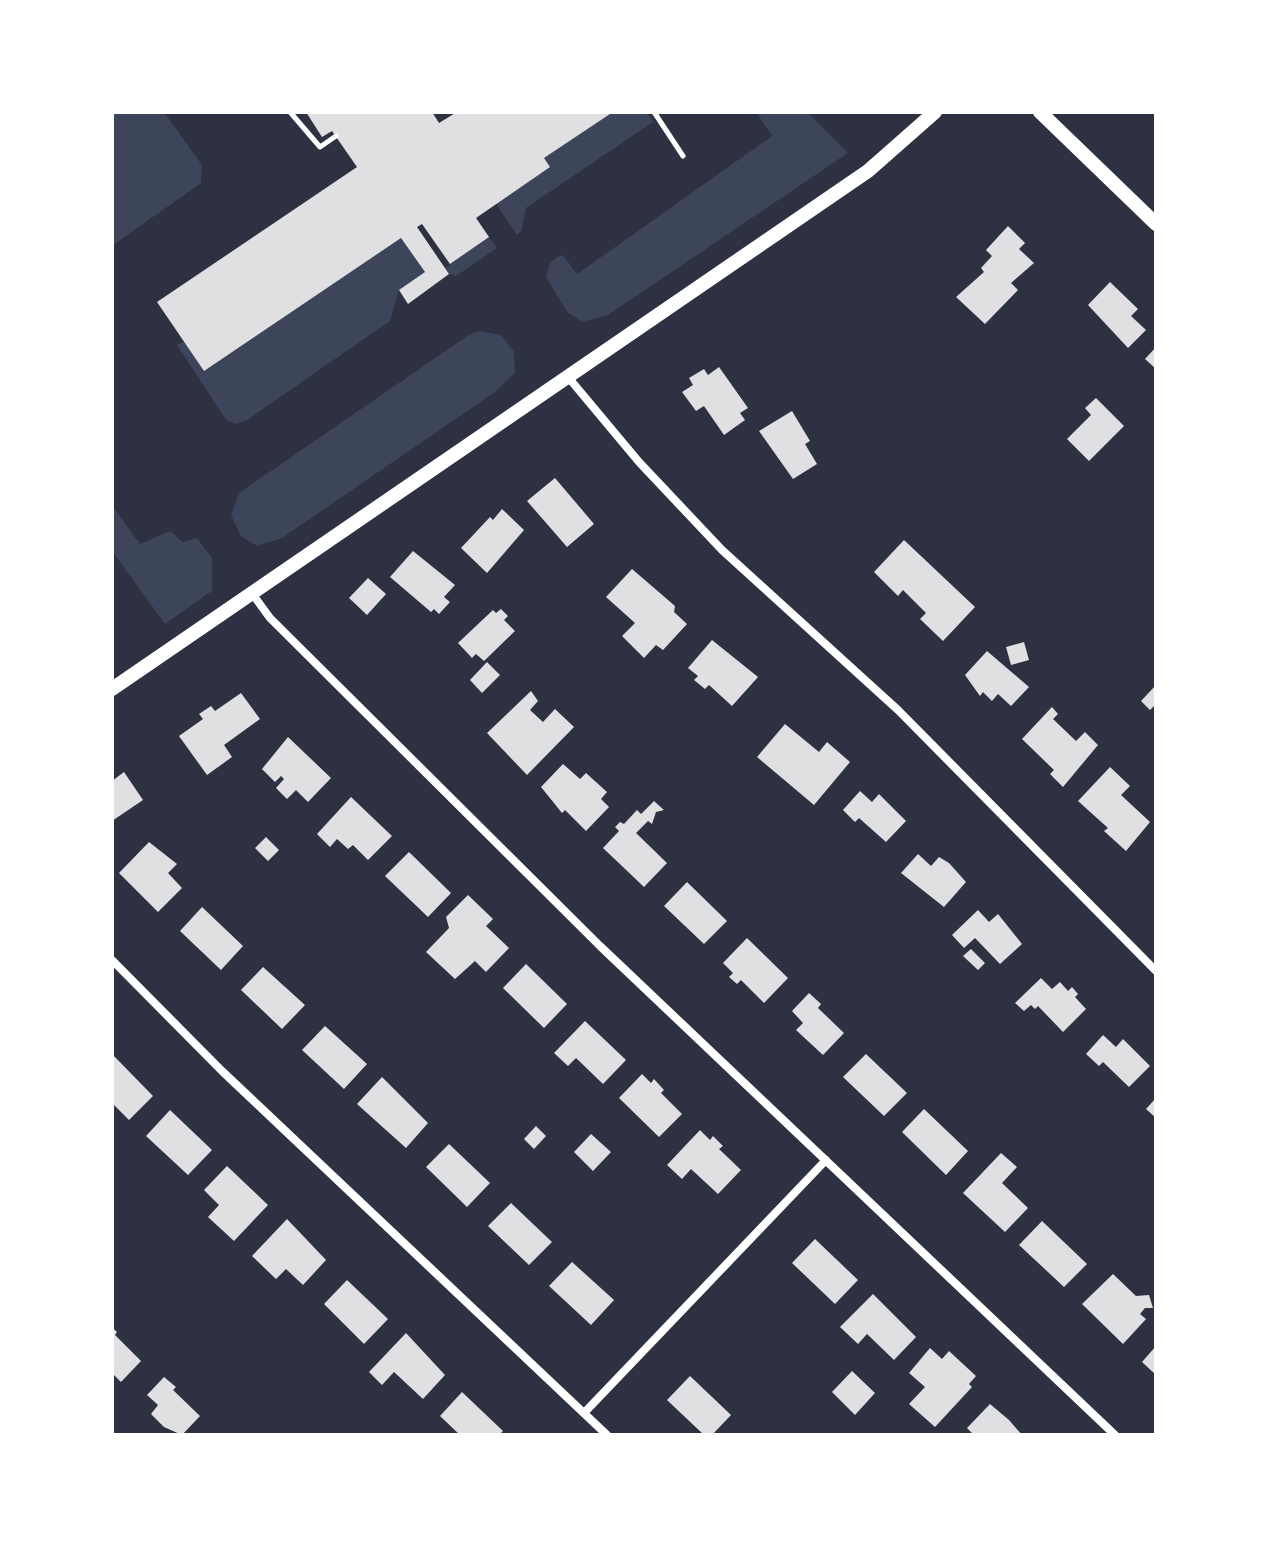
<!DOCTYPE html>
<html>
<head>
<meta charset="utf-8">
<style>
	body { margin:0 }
	#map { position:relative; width:1268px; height:1547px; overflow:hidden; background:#2d3142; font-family:"PT Serif",serif }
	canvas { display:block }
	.frame { position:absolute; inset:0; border:114px solid #fff; pointer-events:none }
</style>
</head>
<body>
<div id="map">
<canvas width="1268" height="1547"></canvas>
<div class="frame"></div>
</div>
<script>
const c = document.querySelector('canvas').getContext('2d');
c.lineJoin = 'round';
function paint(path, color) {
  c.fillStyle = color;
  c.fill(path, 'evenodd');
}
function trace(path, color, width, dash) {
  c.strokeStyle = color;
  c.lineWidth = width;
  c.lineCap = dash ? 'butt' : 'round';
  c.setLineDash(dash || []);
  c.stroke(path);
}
paint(new Path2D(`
	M112 112H164L202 165 201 183 112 246Z
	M613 112H647L653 122 526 208 521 232 517 235 496 204 544 158Z
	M756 112H807L848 153 608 315 583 322 568 313 546 277C548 266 551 258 563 255L577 274 772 136Z
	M489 237 497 248 456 276 449 274 445 268Z
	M401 238 425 272 399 290 390 321 247 420 235 424 226 420 177 345Z
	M479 331 501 335 514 352 515 373 495 392 282 538 257 546 241 536 231 515 239 493 467 336Z
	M112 505 140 544 170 531 183 542 197 538 212 558V591L165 624 112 551Z`), '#3c4559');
paint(new Path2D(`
	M306 112H432L439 123 457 112H613L544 158 550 167 476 218 489 237 450 264 422 224 417 227 449 274 408 304 399 290 425 272 401 238 204 371 157 302 357 167 332 131 322 137Z
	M1008 226 1025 243 1019 249 1034 263 1011 283 1018 290 985 324 956 297 984 272 981 268 992 256 986 250Z
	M1110 282 1138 309 1131 316 1146 330 1128 348 1088 305Z
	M1156 347V369L1145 359Z
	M719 367 748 408 740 413 745 420 724 435 704 406 696 411 682 392 693 385 689 378 704 369 708 375Z
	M1096 398 1124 426 1089 461 1067 439 1091 415 1085 408Z
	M792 411 810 441 805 444 817 464 793 479 759 431Z
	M555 478 594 524 567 547 527 501Z
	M502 509 524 530 487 573 461 548 490 517 493 520Z
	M904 540 975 607 943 641 920 619 926 613 903 590 898 596 874 572Z
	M413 551 455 585 444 597 450 602 439 614 434 609 431 612 390 577Z
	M632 569 675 606 674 612 687 624 663 650 656 645 644 658 622 636 635 623 606 597Z
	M368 578 386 594 367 615 349 598Z
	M501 609 508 616 504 620 515 631 484 661 476 654 472 658 458 643 493 610 496 613Z
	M712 640 758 677 732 706 709 685 705 689 694 680 698 676 688 668Z
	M1024 642 1029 660 1011 665 1006 647Z
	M987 651 1029 687 1011 706 998 694 992 701 983 692 980 696 965 675Z
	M487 662 500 675 482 693 470 680Z
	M1156 685V704L1150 710 1141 701Z
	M531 691 538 701 530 710 543 722 555 709 574 727 527 775 487 733Z
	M241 693 260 719 224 745 232 757 207 775 179 736 203 719 199 714 211 706 215 711Z
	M1052 707 1058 714 1053 719 1076 741 1085 732 1098 745 1063 787 1050 774 1054 770 1022 739Z
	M785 724 819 752 827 742 850 762 814 805 757 757Z
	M288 737 331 778 308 802 296 790 287 799 276 788 284 779 281 776 275 782 262 769Z
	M563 764 580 779 586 773 607 792 601 799 609 807 586 831 565 810 562 813 541 787Z
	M1110 767 1130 786 1121 795 1150 822 1126 851 1104 831 1108 828 1078 801Z
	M124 772 143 800 112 821V781Z
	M860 791 872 802 879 794 906 821 886 842 859 818 855 822 843 810Z
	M351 797 392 836 368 860 353 845 348 849 337 839 330 847 317 834Z
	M654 801 664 810 656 812 652 824 648 821 636 833 667 863 644 887 603 848 619 831 615 827 620 822 624 824 637 810 641 814Z
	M266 837 279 850 268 861 255 848Z
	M149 842 177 864 168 873 182 888 158 912 119 873Z
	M409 852 451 893 428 917 385 876Z
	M918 854 931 866 939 857 949 863 966 882 944 907 901 873Z
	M687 882 727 921 704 944 664 906Z
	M468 895 493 919 486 926 509 948 486 972 475 961 455 979 426 952 449 928 446 917Z
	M202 907 243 946 221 970 180 931Z
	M978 910 989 922 998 914 1022 944 1000 964 975 938 964 948 952 935Z
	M747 938 788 978 764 1003 741 980 737 984 729 977 733 973 723 963Z
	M971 949 985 963 978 970 963 956Z
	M526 964 567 1004 544 1028 503 988Z
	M263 967 305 1005 282 1029 241 990Z
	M1041 978 1052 989 1060 982 1068 991 1072 987 1078 994 1075 997 1086 1009 1063 1032 1038 1006 1035 1009 1031 1005 1024 1011 1015 1003Z
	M809 993 821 1004 818 1008 844 1033 823 1055 796 1030 803 1023 792 1011Z
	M585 1021 626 1060 603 1084 576 1058 568 1066 554 1053Z
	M325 1026 367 1064 344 1089 302 1050Z
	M1103 1035 1116 1047 1123 1039 1150 1066 1129 1087 1103 1062 1099 1066 1086 1054Z
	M112 1054 153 1096 129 1120 112 1103Z
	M866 1054 907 1093 884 1116 843 1077Z
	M642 1074 651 1083 654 1079 664 1090 661 1093 682 1114 659 1137 619 1098Z
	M382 1077 428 1123 406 1148 357 1104Z
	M1156 1098V1118L1146 1109Z
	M924 1109 968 1151 946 1175 902 1132Z
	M170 1110 212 1150 188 1175 146 1136Z
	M536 1126 546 1136 534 1149 524 1139Z
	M700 1130 710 1140 713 1136 723 1146 719 1149 741 1170 718 1194 691 1169 682 1179 667 1165Z
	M591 1134 611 1152 593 1171 574 1152Z
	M449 1144 490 1183 467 1207 426 1167Z
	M1001 1153 1017 1167 1002 1183 1028 1208 1005 1232 963 1193Z
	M227 1166 268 1205 234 1241 208 1217 219 1205 204 1190Z
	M511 1203 552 1242 529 1265 488 1226Z
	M287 1219 326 1260 303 1285 286 1269 276 1279 252 1256Z
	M1042 1221 1087 1264 1064 1287 1019 1245Z
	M815 1239 858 1280 835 1304 792 1263Z
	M572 1262 614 1300 591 1325 549 1286Z
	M1113 1274 1136 1296 1149 1295 1153 1308H1145L1140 1314 1146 1319 1123 1344 1082 1304Z
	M347 1280 388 1319 364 1344 324 1304Z
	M873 1294 916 1337 894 1360 867 1334 858 1344 840 1327Z
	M112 1327 117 1332 115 1335 141 1361 121 1382 112 1373Z
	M406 1333 445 1375 423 1399 394 1372 382 1385 369 1372Z
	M1156 1346V1375L1142 1362Z
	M930 1348 942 1359 949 1351 976 1376 969 1384 972 1387 935 1427 909 1404 925 1387 909 1373Z
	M852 1371 875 1393 855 1415 832 1392Z
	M690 1376 731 1415 712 1435H704L667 1400Z
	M164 1377 176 1387 173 1390 200 1416 182 1435 164 1427 151 1414 158 1405 147 1395Z
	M462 1392 503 1431 499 1435H460L440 1416Z
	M990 1404 1009 1420 1022 1435H974L967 1428Z`), '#e0e0e3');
trace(new Path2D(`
	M290 112 320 147 336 136
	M654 112 683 156`), '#fff', 5);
trace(new Path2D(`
	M568 377 639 462 722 550 898 710 1156 971
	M251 592 270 618 600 946 1115 1435
	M112 960 222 1071 607 1435
	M584 1413 826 1160`), '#fff', 8);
trace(new Path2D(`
	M1040 112 1156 224
	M112 689 868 171 935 112`), '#fff', 14);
</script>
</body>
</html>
